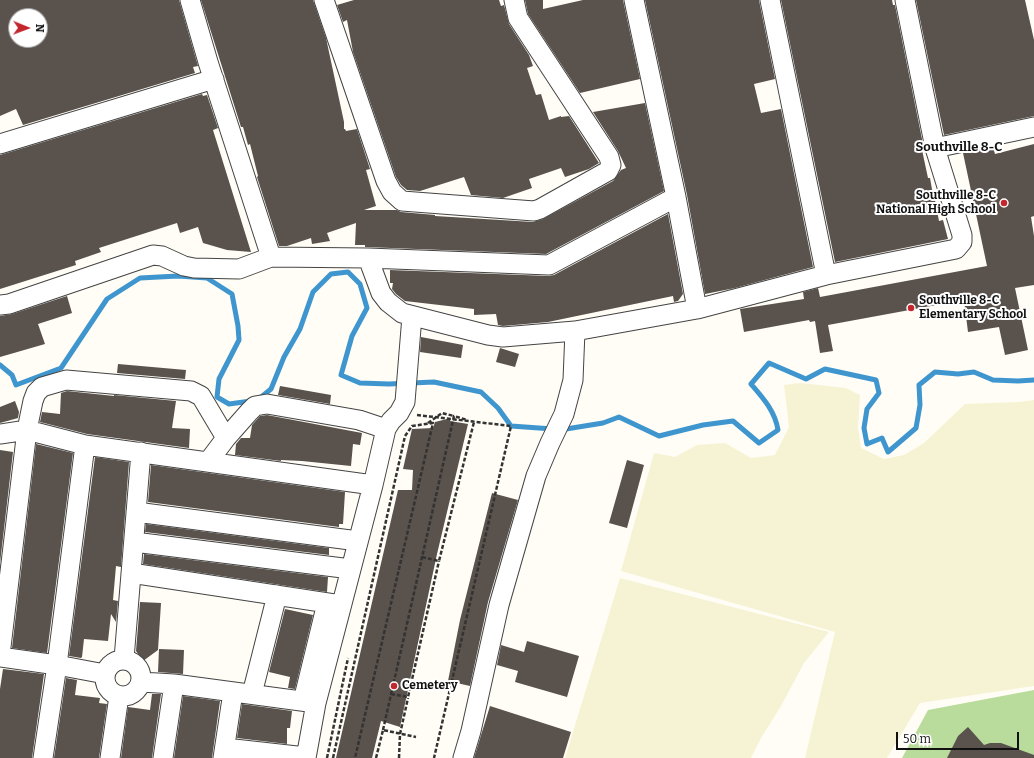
<!DOCTYPE html>
<html>
<head>
<meta charset="utf-8">
<style>
	body { margin:0 }
	#map { position:relative; width:1034px; height:758px; overflow:hidden; background:#fffdf5; font-family:Bitter,serif }
	canvas { display:block }
	.north { position:absolute; left:8px; top:8px; width:40px; height:40px; box-sizing:border-box; background:#fff; border:1px solid #a0a0a0; border-radius:50%; rotate:91deg; font-size:11px; font-weight:700; line-height:16px; text-align:center; color:#111 }
	.north::after { content:''; display:block; margin:auto; width:14px; height:18px; background:#c4262e; clip-path:polygon(50% 0,100% 100%,50% 72%,0 100%) }
	.scale { position:absolute; left:896px; top:732px; width:123px; height:18px; box-sizing:border-box; border:2px solid #111; border-top:0; padding-left:5px; font-size:12px; line-height:14px; white-space:nowrap; color:#111; -webkit-text-stroke:3px #fff; paint-order:stroke }
</style>
</head>
<body>
<div id="map">
<canvas width="1034" height="758"></canvas>
<div class="north">N</div>
<div class="scale">50 m</div>
</div>
<script>
const c = document.querySelector('canvas').getContext('2d');
c.lineJoin = 'round';
function paint(path, color) {
  c.fillStyle = color;
  c.fill(path, 'evenodd');
}
function trace(path, color, width, dash) {
  c.strokeStyle = color;
  c.lineWidth = width;
  c.lineCap = dash ? 'butt' : 'round';
  c.setLineDash(dash || []);
  c.stroke(path);
}
function drawText(font, color, halo, rows, align = 'center') {
  c.font = font + ' Bitter,serif';
  c.lineWidth = 4;
  c.setLineDash([]);
  c.textBaseline = 'middle';
  c.strokeStyle = halo;
  c.fillStyle = color;
  for (const [text, x, y, turn = 0] of rows) {
    c.save();
    c.translate(x, y);
    c.rotate((+turn || 0) * Math.PI / 180);
    c.textAlign = isNaN(turn) ? turn : align;
    if (halo) c.strokeText(text, 0, 0);
    c.fillText(text, 0, 0);
    c.restore();
  }
}
paint(new Path2D(`
	M800 383 846 388 860 395 858 427 861 448 884 459 904 455 924 443 965 404 1019 402 1034 400V686L920 703 887 758H805L835 632 621 571 654 453 675 457 697 445 725 443 751 458 775 455 789 427 784 385Z
	M620 578 829 632 804 663 781 706 761 738 751 758H565Z`), '#f6f3d4');
paint(new Path2D(`
	M1034 690V758H902L928 710Z`), '#b9dc9c');
trace(new Path2D(`
	M0 365 12 375 16 385 61 368 107 299 140 278 178 276 207 278 232 294 238 326 239 340 219 379 217 397 229 404 251 401
	M260 398 271 389 284 357 300 329 313 292 331 274 348 272 360 284 367 308 352 336 341 375 360 383 389 384 434 382 481 392 498 408 511 426 553 429
	M561 429H566L603 423 619 417 659 436 703 425 733 421 759 443 778 430C775 411 763 398 751 384L769 363 806 379 825 369 876 380 879 393 867 409 864 428 867 444 882 438 888 452 916 428 920 405 919 385 935 372 958 374 974 372 993 380 1018 381 1034 380`), '#3f96cf', 5);
paint(new Path2D(`
	M0 0H179L198 66 193 67 195 73 23 125 16 109 0 116ZM16 16H40V40H16Z
	M201 0H313L326 38 344 122V129H345L346 131 357 129 370 169 366 170 376 206 364 210H397L401 212 435 215V216L533 222 543 219 613 181 621 170 626 168 618 151 593 112 645 103 664 191 546 254 365 247V245H355L356 223 327 233 330 241 312 244 311 238 287 246H279L257 177 258 176 250 144 248 145 243 127H241Z
	M354 0H499L501 6 504 5 509 24 529 55 533 66 527 68 536 95 541 94 549 120 561 116V117L569 116 599 163 589 169 565 177 561 168 529 179 532 188 503 198 471 195 464 177 420 191 407 190 401 185 396 177 353 52 347 20 343 22 337 5Z
	M525 0H543V9L583 0H623L640 79 580 93 528 14Z
	M645 0H759L775 79 754 84 761 113 781 109 813 267 735 288 705 294 687 195Z
	M781 0H892L893 5H895L923 144 922 150 928 178H930L934 201 935 200 939 221 943 220 948 239 835 262Z
	M916 0H1025L1034 40V116L944 135Z
	M202 94 203 96 207 95 218 128 213 130 251 252 227 250 203 243 198 227 180 233 177 223 99 248 101 252 75 261 76 265 0 289V155Z
	M1034 144V216L1031 217 1034 236V285L1015 288 1028 350 1005 355 999 327 968 332 964 300 828 325 833 351 820 353 815 321 810 322 809 320 744 332 740 309 804 299 803 292 818 288 820 297 987 266 963 153 993 147 995 154Z
	M668 214 683 294 678 301 674 302 673 296 548 322 503 326 498 325 496 314 474 315V309L405 301 396 294 392 289 393 283H390V270L549 276 554 275Z
	M67 296 72 313 38 324 45 344 0 357V316L12 314Z
	M421 337 463 345 461 358 420 352Z
	M500 348 519 354 515 367 496 362Z
	M118 364 186 370 185 379 117 373Z
	M280 386 331 395 330 404 278 395Z
	M67 391 114 396V395L176 401 172 428 190 429 189 448 87 434 40 422 42 412 60 414 61 393Z
	M15 401 19 412 18 418 0 423V407Z
	M267 415 362 433 360 445 353 444 351 466 302 461 281 460V461L235 455 236 444 241 438H250L252 425 260 416Z
	M451 418 450 421 468 424 437 554 400 727 381 721 372 758H336L398 490H412L413 470 403 469 412 429 433 428 435 422Z
	M36 444 73 453 47 653 12 648Z
	M0 450 13 452 0 563Z
	M95 457 129 462 121 567 116 566 113 600 118 601 116 622 111 614 108 641 84 639 82 657 81 658 69 656Z
	M627 460 644 465 627 528 609 523Z
	M151 465 345 492 343 524H339V527L148 502Z
	M492 493 518 500 488 602 470 686 448 681 460 620Z
	M146 524 329 548V555L145 532Z
	M144 554 328 577 327 592 143 564Z
	M140 602 161 603 158 650 143 661 136 651Z
	M285 609 313 615 295 689 288 688 290 677 269 672Z
	M527 641 579 656 567 697 515 682 518 671 497 665 501 645 524 652Z
	M159 649 184 650 183 674 158 672Z
	M3 669 44 674 32 758H0V689Z
	M66 678 77 680 75 695 100 698 99 703 107 704 99 758H54Z
	M152 694H161L152 758H121L128 707 150 710Z
	M183 696 220 701 212 758H174Z
	M242 704 292 711 290 728H287V744L237 738Z
	M490 706 571 732 563 758H474Z
	M968 727 984 745 990 743H1001L1034 755V758H947L958 736Z`), '#5a524d');
const minor = new Path2D(`
	M190 0 208 62 271 257
	M324 0 386 181 392 192 402 201 534 211 540 209 608 171 611 165 609 157 518 18 514 0
	M634 0 676 197 697 309
	M770 0 826 275
	M0 144 214 79
	M935 148 1034 127
	M368 258 381 293 388 302 402 313 488 335 503 337 575 331 697 309 826 275 956 249 962 242V235L935 148 905 0
	M0 305 9 304 153 255 162 256 184 266 194 268 239 269 271 257 368 258 549 265 676 197
	M0 434 27 430 85 445 373 485
	M208 462 226 438 249 412 255 406 267 404 359 420 386 429
	M136 512 358 541
	M134 542 351 569
	M131 573 341 605
	M0 655 27 430 33 401 36 393 42 387 66 380 191 391 201 396 226 438
	M0 657 57 665 105 674
	M124 659 141 452
	M105 678a18 18 0 1 1 36 0a18 18 0 1 1-36 0Z
	M141 682 174 684 316 703
	M252 694 277 595
	M303 701 327 603
	M225 748 306 757
	M43 758 57 665 85 445
	M110 758 119 696
	M163 758 174 684
	M223 758 233 692
	M306 758 316 703 373 485 386 429 391 421 399 413 405 402 412 316
	M463 758 471 731 499 605 536 476 550 443 564 414 573 380 575 331`);
trace(minor, '#444', 21);
trace(new Path2D(`
	M417 415 511 426 434 758
	M428 423 442 413 454 416
	M422 557 439 561 474 422 472 421
	M391 694 408 697 439 561
	M383 730 454 416 467 420
	M327 758 348 658
	M333 758 405 436 412 426 433 423 355 758
	M376 758 383 730 416 737
	M399 758 400 734 408 698`), '#333', 2.5, [4, 2]);
trace(minor, '#fff', 19);
for (const [x, y, r, color] of [
	[1004,203,4,"#c4262e"],
	[911,308,4,"#c4262e"],
	[394,686,4,"#c4262e"]
]) {
  const dot = new Path2D();
  dot.arc(x, y, r, 0, 2 * Math.PI);
  c.fillStyle = color;
  c.fill(dot);
  trace(dot, '#fff', 1.5);
}
drawText('bold 12px', '#111', '#fff', [
	["Southville 8-C",996,196,"right"],
	["National High School",996,210,"right"],
	["Southville 8-C",919,301],
	["Elementary School",919,315],
	["Cemetery",402,686]
], 'left');
drawText('bold 13px', '#111', '#fff', [
	["Southville 8-C",959,147]
]);
</script>
</body>
</html>
